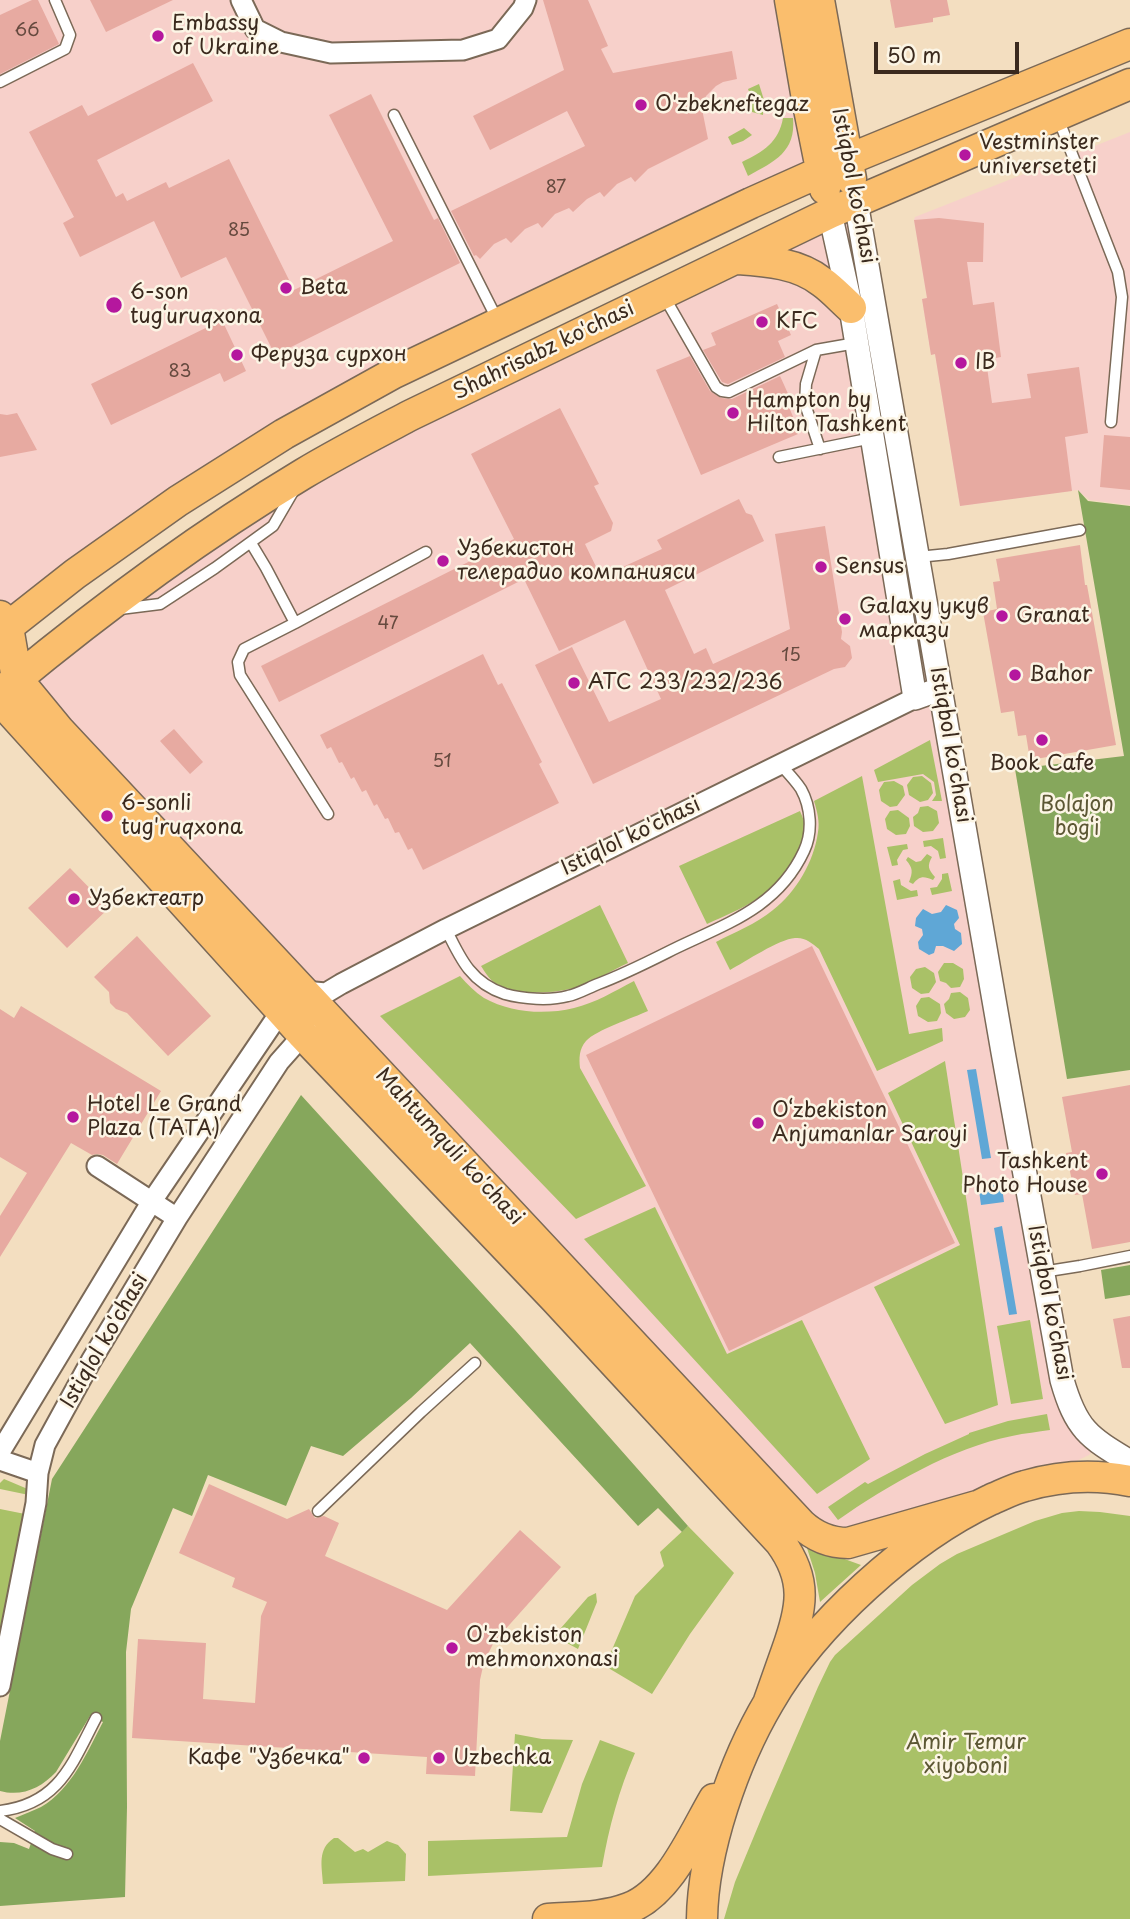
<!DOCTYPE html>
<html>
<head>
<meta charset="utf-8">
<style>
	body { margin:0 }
	#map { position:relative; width:1130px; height:1919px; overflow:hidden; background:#f3dec0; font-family:"Playpen Sans",sans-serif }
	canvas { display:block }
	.scale { position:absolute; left:874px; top:42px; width:145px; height:32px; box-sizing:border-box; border:4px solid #3b2a1e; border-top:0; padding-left:9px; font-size:21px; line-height:24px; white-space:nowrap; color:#3b2a1e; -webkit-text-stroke:5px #fcf5e5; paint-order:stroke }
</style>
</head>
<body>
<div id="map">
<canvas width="1130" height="1919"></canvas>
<div class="scale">50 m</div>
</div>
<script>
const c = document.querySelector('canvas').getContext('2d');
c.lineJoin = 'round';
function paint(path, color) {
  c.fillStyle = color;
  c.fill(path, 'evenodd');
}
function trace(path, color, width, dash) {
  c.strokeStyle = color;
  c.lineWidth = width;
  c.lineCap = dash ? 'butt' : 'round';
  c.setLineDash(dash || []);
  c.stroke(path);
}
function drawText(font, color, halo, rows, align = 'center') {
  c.font = font + ' "Playpen Sans",sans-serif';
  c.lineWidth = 5;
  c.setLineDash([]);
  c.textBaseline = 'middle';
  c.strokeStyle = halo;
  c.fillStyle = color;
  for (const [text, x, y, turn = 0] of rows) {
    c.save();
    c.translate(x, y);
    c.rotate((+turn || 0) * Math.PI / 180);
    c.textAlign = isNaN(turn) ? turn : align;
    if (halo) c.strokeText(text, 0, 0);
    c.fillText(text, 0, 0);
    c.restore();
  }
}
paint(new Path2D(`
	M0 0H790L821 171 394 373 0 616Z
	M1130 132V505L1090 500 1077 490 960 506 935 354 931 355 922 299 927 298 914 220 915 217Z
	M856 202 1062 1380 1098 1444 1089 1455 1023 1486 833 1542 17 679 199 541Z`), '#f7d0ca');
paint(new Path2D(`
	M759 84 764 100 763 115 752 112V100L748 89Z
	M783 118H793C796 152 775 161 748 176L742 162C763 152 779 142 783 118Z
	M744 128 752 135 743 141 732 145 728 137Z
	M930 740 942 801H932L936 795 934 782 923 774 878 782 874 770Z
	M862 776 909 1034 942 1028 943 1041 877 1071 819 949C812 943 805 937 795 938 779 939 745 962 730 970L716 942C735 932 756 924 773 910 796 892 814 862 818 832 820 822 817 811 814 801Z
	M922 776 931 783 933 793 928 800 920 802 909 795 907 785 913 777Z
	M894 781 903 786 905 795 897 806 890 807 881 801 879 790 884 782Z
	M928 806 937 811 939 823 933 831 923 832 914 826 913 817 918 813 920 807Z
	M898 810 909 818 910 826 906 834 896 835 887 829 885 819 890 811Z
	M800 811C803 818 806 825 805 832 803 856 776 886 757 899 742 909 724 916 707 924L679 866Z
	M943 838 946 858 940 859 938 851 931 846 924 847 923 841Z
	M907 844 908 849 903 850 897 860 898 865 892 866 887 847Z
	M927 854 932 857C927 866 928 869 935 877L933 880C923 876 920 876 913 884L909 882C913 872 913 868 906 860L908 857 916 862 921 861Z
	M948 873 952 891 932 895 930 888 937 887 942 879V874Z
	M900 879 901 885 911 891 917 890 918 896 897 900 893 881Z
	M600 905 628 963C611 971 595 981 577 987 554 994 517 996 495 983 489 979 485 972 481 966Z
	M944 963H953L963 969 964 979 960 987 951 988 946 983 940 981 938 972Z
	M925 967 934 973 936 982 929 993 921 994 912 988 910 977 916 969Z
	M460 976C467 984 475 992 484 998 511 1013 545 1015 574 1008 595 1003 615 991 634 981L648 1011C633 1018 596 1030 586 1041 579 1049 579 1058 580 1068L646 1186 576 1219 380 1016Z
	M960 992 968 998 970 1010 965 1017 954 1019 946 1013 944 1004 949 999 951 993Z
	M929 997 940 1004 941 1013 937 1021 928 1022 918 1016 916 1006 921 998Z
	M945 1061 998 1405 945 1424 874 1287 960 1245 888 1093Z
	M655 1207 727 1354 802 1320 870 1459 817 1494 584 1239Z
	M1030 1320 1043 1399 1011 1404 997 1326Z
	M1047 1414 1050 1430C1038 1432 1025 1433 1012 1436 952 1448 888 1485 838 1520L828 1507 865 1482 868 1484 925 1454 969 1434V1433L1008 1421Z
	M4 1479 30 1490 29 1495 0 1489V1483Z
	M0 1509 25 1514 0 1642Z
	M1079 1511 1100 1512 1130 1516V1919H724L735 1882 764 1812 818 1687 830 1662 835 1655 912 1585 940 1564 957 1554 1035 1521 1062 1513Z
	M688 1526 734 1573 690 1634 652 1694 605 1666 635 1596 664 1566 660 1552Z
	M806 1545 861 1565 820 1602 815 1573Z
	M596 1593 597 1602 578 1649 554 1636 588 1597Z
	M515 1734 542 1739 573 1740 542 1813 510 1811Z
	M600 1740 635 1753C619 1790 609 1827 602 1867L428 1876V1841L567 1837 582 1784Z
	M334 1838H338L355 1852 363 1849 368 1852 387 1841 398 1845 406 1854 405 1881 323 1884C322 1866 317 1849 334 1838Z`), '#a9c167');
paint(new Path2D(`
	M1078 490 1088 501 1130 506V1070L1067 1079 1015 769 1124 756Z
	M301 1095 515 1330 688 1526 682 1532 658 1508 638 1526 470 1343 411 1398 343 1456 311 1446 286 1506 208 1475 192 1516 173 1508 131 1609 126 1652 127 1807 125 1897 0 1906V1842L14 1843 29 1849 35 1831 15 1818C24 1814 33 1811 41 1807 72 1789 87 1752 103 1722L90 1716 56 1772C41 1788 22 1797 0 1791V1741L52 1479Z
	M1130 1265V1295L1105 1299 1101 1270Z`), '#86a75c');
paint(new Path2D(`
	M946 905 957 910 959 918 954 924 955 929 961 933 962 944 954 951 943 946H936L934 953 929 955 919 949 918 942 923 935 922 929 915 926 916 918 923 909 932 914 941 912Z
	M976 1069 991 1158 982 1159 967 1070Z
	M1001 1179 1004 1202 981 1205 978 1183Z
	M1002 1226 1017 1314 1009 1315 994 1228Z`), '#5fa7d6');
paint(new Path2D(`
	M32 0H38L59 44 0 74V15Z
	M90 0H173L106 32Z
	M543 0H588L608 46 601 49 613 73 732 51 737 79 723 82 716 86 706 96 702 109 708 139 648 169 635 182 631 177 617 184 604 197 600 192 587 199 573 212 569 208 555 214 542 228 538 223 525 229 511 243 506 238 494 244 480 259 476 255 474 256 451 211 585 146 567 111 490 150 473 116 564 70Z
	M890 0H947L950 15 933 18V22L895 28Z
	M193 63 213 101 97 160 116 197 123 193 127 201 166 182 169 188 229 159 294 290 393 241 329 115 371 94 434 220 438 218 460 263 275 355 226 257 181 278 154 221 80 257 63 223 74 217 29 132 82 105 88 116Z
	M939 218 984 223 983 262H967L973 305 994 302 1001 357 986 360 992 403 1031 398 1027 374 1079 367 1088 433 1065 437 1072 491 960 506 935 354 931 355 922 299 927 298 914 220Z
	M777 304 791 335 778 341 785 357 728 384 722 382 703 350 716 345 711 333Z
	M222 320 246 371 224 382 220 373 111 425 91 384Z
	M690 356 710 391 721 398 732 399 780 376 790 398 786 400 794 419 791 420 798 434 701 475 656 370Z
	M560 408 599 484 594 486 613 523 611 531 585 544 601 577 662 549 657 540 739 499 746 513 752 515 764 541 665 590 694 654 706 648 713 664 790 629 775 534 825 526 842 632 841 639 850 646 852 658 845 667 834 669 593 784 535 665 572 647 609 722 661 699 625 620 559 651 524 579 279 702 261 666 514 539 471 454Z
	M17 413 37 450 0 457V414L7 415Z
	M1104 435 1130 437V490L1100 487Z
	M1080 545 1085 585H1087L1116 745 1030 760 1026 735 1018 736 1014 711 1001 713 983 612 997 609 993 582 1000 581 996 559Z
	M483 654 498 685 502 683 542 762 539 764 559 803 423 870 412 848 408 850 399 832 395 833 388 818 385 819 377 804 374 806 366 790 362 792 354 777 351 779 342 762 339 763 331 747 327 749 320 735Z
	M174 729 203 762 190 774 160 741Z
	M70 868 109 908 67 948 28 908Z
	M137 936 211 1016 168 1056 127 1013 116 1009 110 1003 109 992 94 977Z
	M812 946 955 1243 729 1351 586 1055Z
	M21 1006 161 1091 117 1164 103 1155 97 1154 92 1155 71 1143 0 1257V1216L27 1173 0 1157V1009L14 1018Z
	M1130 1085V1242L1092 1249 1082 1194 1075 1195 1066 1153 1072 1152 1062 1097Z
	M1130 1316V1368H1122L1113 1319Z
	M209 1484 287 1519 309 1509 315 1518 324 1516 339 1523 325 1556 447 1610 520 1530 561 1567 494 1642 484 1662 480 1680 475 1776 426 1774 427 1757 132 1738 138 1639 206 1643 203 1699 255 1703 261 1616 267 1602 232 1587 235 1578 179 1553Z`), '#e7aaa1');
const service = new Path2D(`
	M0 82 65 49 70 35 55 0
	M394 115 497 319
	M1058 118 1118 272 1122 297 1111 422
	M665 298 716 387 722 391 729 392 816 350 856 343
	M816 350 806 384 805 404 820 449
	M779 457 872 438
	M251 543 266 568 295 623 426 552
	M918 557 948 554 1080 530
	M120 609 160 604 215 568 273 526 294 490
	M295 623 244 649 238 662 240 675 328 814
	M446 929C460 958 471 983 505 994 523 999 550 1001 568 996 578 994 588 988 598 984 625 974 650 961 676 948 728 923 778 907 804 851 813 832 811 807 801 789 795 780 787 772 780 764
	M1042 1272 1080 1266 1130 1256
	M318 1511 421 1412 475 1363
	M0 1811C59 1804 72 1764 96 1718
	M0 1819 52 1849 67 1854`);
const minor = new Path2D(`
	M241 0 255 29 281 42 331 53 463 50 498 39 523 8 526 0
	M97 1166 177 1218
	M0 1452 152 1201 281 1011 303 991 326 993 341 984 446 929 915 698
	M0 1460 38 1473
	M0 1686 36 1503 38 1473 45 1445 91 1361 177 1218 279 1062 310 1027`);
const tertiary = new Path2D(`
	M856 202 1003 1052 1062 1380C1076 1429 1088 1437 1130 1462
	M830 213 851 308 915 698 940 689`);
const primary = new Path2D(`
	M790 0 807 99 825 189
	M819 0 851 179
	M737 259C766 261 798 263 822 282 832 289 841 299 851 308
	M0 616 8 627 17 679 59 730 801 1524C814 1536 829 1543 848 1543L977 1506
	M0 633 75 574 178 501 284 434 394 373 751 203 847 160 1130 44
	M6 688C100 610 198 537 303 474 338 453 375 434 411 415L830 213 1130 84
	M0 700 303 1035 555 1299 780 1542C808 1580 802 1608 787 1650 781 1667 775 1684 769 1701
	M548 1919C574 1917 603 1918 629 1908 669 1893 693 1835 714 1799
	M702 1919C703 1850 734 1761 769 1702 814 1624 909 1538 990 1500 1002 1495 1013 1489 1025 1486 1059 1476 1095 1474 1130 1481`);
trace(service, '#7b6957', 13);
trace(minor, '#7b6957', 23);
trace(tertiary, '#7b6957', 26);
trace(primary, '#7b6957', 33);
trace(service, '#fff', 10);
trace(minor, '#fff', 19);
trace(tertiary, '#fff', 23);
trace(primary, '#fabe6d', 30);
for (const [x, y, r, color] of [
	[158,36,7,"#b5179e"],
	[641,105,7,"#b5179e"],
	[965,155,7,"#b5179e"],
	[286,288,7,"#b5179e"],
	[114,305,9,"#b5179e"],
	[762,322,7,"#b5179e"],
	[237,355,7,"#b5179e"],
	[961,363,7,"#b5179e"],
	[733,413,7,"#b5179e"],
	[443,561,7,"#b5179e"],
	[821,567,7,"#b5179e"],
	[1002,616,7,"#b5179e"],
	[845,619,7,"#b5179e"],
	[1015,675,7,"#b5179e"],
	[574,683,7,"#b5179e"],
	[1042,740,7,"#b5179e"],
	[107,816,7,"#b5179e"],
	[74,899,7,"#b5179e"],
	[73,1117,7,"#b5179e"],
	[758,1123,7,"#b5179e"],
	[1102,1174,7,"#b5179e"],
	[452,1648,7,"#b5179e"],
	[364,1758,7,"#b5179e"],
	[439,1758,7,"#b5179e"]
]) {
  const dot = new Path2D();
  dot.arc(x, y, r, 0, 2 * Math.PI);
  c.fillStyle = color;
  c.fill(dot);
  trace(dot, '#fcf5e5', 2.5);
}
drawText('18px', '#664a3f', null, [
	["66",27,31],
	["87",556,188],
	["85",239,231],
	["83",180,372],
	["47",388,624],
	["15",791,656],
	["51",442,762]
]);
drawText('21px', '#3b2a1e', '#fcf5e5', [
	["Embassy",172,24],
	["of Ukraine",172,48],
	["O'zbekneftegaz",655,105],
	["Vestminster",979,143],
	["universeteti",979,167],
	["Beta",300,288],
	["6-son",130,293],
	["tug‘uruqxona",130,317],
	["KFC",776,322],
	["Феруза сурхон",251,355],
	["IB",975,363],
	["Hampton by",747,401],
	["Hilton Tashkent",747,425],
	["Узбекистон",457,549],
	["телерадио компанияси",457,573],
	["Sensus",835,567],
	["Galaxy укув",859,607],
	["маркази",859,631],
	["Granat",1016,616],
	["Bahor",1029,675],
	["АТС 233/232/236",588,683],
	["Book Cafe",1042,764,"center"],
	["6-sonli",121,804],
	["tug'ruqxona",121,828],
	["Узбектеатр",88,899],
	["Hotel Le Grand",87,1105],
	["Plaza (TATA)",87,1129],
	["O‘zbekiston",772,1111],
	["Anjumanlar Saroyi",772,1135],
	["Tashkent",1088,1162,"right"],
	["Photo House",1088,1186,"right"],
	["O'zbekiston",466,1636],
	["mehmonxonasi",466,1660],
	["Кафе \"Узбечка\"",350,1758,"right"],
	["Uzbechka",453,1758]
], 'left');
drawText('21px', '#3b2a1e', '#fcf5e5', [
	["Istiqbol ko'chasi",853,186,79],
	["Shahrisabz ko'chasi",544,351,-26],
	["Istiqbol ko'chasi",950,745,80],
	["Istiqlol ko'chasi",631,837,-26],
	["Mahtumquli ko'chasi",449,1147,47],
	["Istiqbol ko'chasi",1049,1303,79],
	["Istiqlol ko'chasi",105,1341,-60]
]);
drawText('21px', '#5c5734', '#fcf5e5', [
	["Bolajon",1077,805],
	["bog‘i",1077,829],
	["Amir Temur",966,1743],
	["xiyoboni",966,1767]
]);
</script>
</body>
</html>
